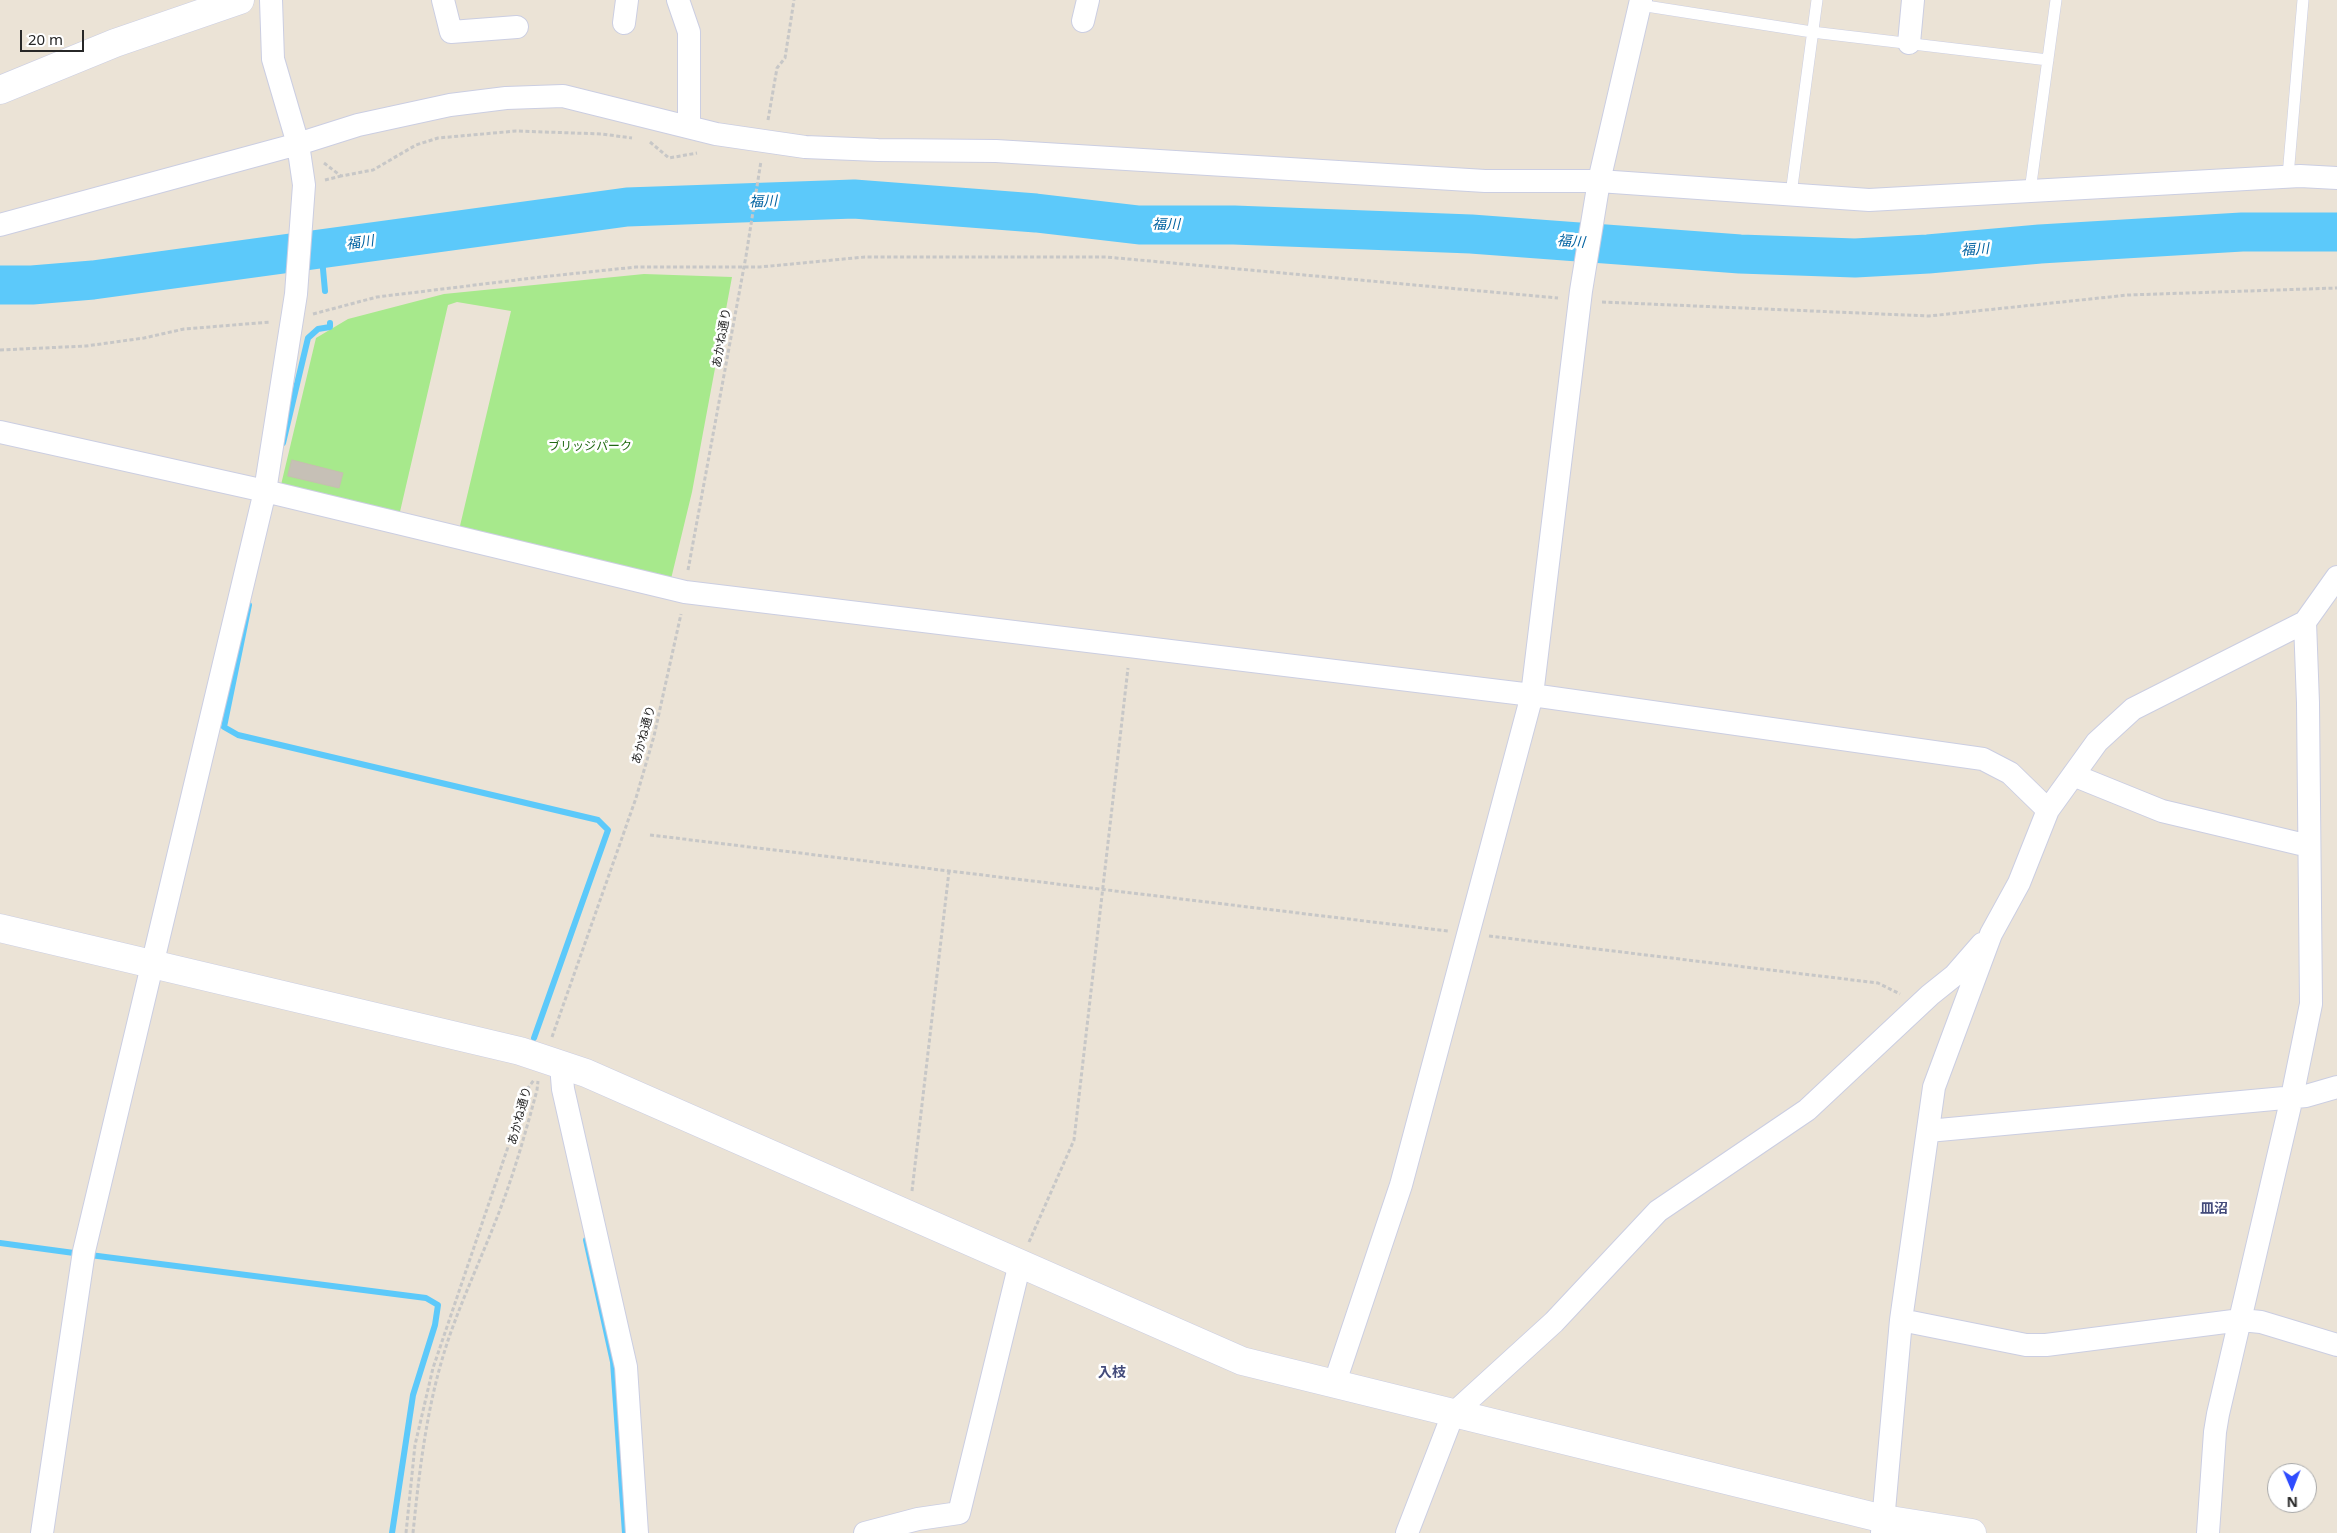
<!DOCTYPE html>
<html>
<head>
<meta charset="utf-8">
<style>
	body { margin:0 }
	#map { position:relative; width:2337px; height:1533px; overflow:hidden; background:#ebe3d6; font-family:"Noto Sans",sans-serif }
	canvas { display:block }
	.north { position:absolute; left:2267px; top:1463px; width:50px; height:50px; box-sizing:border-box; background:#fff; border:1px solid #a9a9a9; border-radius:50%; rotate:179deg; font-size:14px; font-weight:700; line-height:20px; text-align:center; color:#272727 }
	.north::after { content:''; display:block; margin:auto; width:18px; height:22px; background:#2f4cff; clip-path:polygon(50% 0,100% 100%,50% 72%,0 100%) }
	.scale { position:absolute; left:20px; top:30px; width:64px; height:22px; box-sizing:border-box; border:2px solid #272727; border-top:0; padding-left:6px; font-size:15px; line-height:18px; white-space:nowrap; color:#272727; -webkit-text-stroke:4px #fff; paint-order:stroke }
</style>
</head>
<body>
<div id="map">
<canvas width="2337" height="1533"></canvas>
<div class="north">N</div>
<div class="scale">20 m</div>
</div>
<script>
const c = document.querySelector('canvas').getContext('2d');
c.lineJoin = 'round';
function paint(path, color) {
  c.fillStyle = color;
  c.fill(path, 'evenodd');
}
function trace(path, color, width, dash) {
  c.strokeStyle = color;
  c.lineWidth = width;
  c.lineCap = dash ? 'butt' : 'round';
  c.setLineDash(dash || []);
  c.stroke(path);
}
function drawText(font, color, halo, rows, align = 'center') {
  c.font = font + ' "Noto Sans","Noto Sans JP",sans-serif';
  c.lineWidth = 5;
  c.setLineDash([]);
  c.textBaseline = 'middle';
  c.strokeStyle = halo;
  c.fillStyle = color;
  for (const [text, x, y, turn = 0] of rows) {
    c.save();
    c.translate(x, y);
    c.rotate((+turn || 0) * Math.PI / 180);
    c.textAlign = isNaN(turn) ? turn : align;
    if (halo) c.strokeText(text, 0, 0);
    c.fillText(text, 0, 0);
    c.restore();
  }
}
paint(new Path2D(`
	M644 274 732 277 692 492 671 579 459 530 511 311 457 302 448 305 399 516 280 489 316 338 348 319 444 294Z`), '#a7e98c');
trace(new Path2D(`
	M321 247 325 291
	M283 443 308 338 318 329 330 327V323
	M249 605 224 727 238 735 598 820 608 830 534 1038
	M586 1240 613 1362 625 1533
	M0 1243 74 1253
	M90 1255 426 1298 438 1305 435 1325 413 1395 392 1533`), '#5cc9fa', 6);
trace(new Path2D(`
	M0 285H32L93 280 627 207 854 199 1036 213 1139 225H1234L1471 234 1740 254 1855 258 1928 254 2040 244 2242 232H2337`), '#5cc9fa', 39);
const building = new Path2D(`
	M292 460 343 473 339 488 288 476Z`);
paint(building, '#c6c0b6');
trace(building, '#c6bfb0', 1);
const service = new Path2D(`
	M1640 5 1812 32 2048 60
	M2288 176 2303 0
	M2030 191 2056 0
	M1791 194 1817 0`);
const minor = new Path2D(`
	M443 0 451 32 517 27
	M678 0 689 32V127
	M1083 21 1088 0
	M624 23 627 0
	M1909 43 1913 0
	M0 225 298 144 358 125 450 105 506 98 563 96 716 134 805 147 878 150 996 151 1485 181H1599L1869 200 2300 176 2337 178
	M0 432 265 491 685 592 1532 695 1983 759 2010 773 2048 810
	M2073 775 2162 811 2309 846
	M561 1065 563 1089 626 1367 637 1533
	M1928 1131 2306 1096 2337 1087
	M1901 1320 2026 1345H2046L2241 1320 2261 1322 2337 1345
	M1334 1385 1401 1185 1532 695 1581 291 1599 181 1641 0
	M42 1533 84 1251 265 491 296 294 304 185 298 144 273 59 271 0
	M865 1533 918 1519 959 1513 1020 1263
	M1407 1533 1453 1414 1554 1322 1658 1211 1807 1110 1930 995 1955 975 1982 944
	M1882 1533 1901 1320 1934 1087 1991 934 2019 883 2048 810 2097 742 2133 709 2305 622 2337 577
	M2208 1533 2215 1432 2218 1414 2292 1097 2311 1004 2308 703 2305 622`);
const tertiary = new Path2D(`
	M0 928 520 1051 586 1073 1242 1361 1884 1519 1972 1533`);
const secondary = new Path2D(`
	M0 90 115 43 240 0`);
trace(service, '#cbcee2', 12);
trace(minor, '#cbcee2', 24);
trace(tertiary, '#cbcee2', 29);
trace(secondary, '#cbcee2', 29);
trace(new Path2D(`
	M768 120 777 68 785 58 794 0
	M650 142 669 158 697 153
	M324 163 341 176 373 170 416 145 438 138 516 131 602 134 632 138
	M325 180 341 176
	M1602 302 1929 316 2128 295 2337 288
	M313 314 377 297 541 277 636 267H760L865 257H1106L1558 298
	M0 350 86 346 144 338 184 329 271 322
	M688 570 746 256 761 161
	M650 835 1448 931
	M1489 936 1878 983 1900 994
	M552 1037 636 798 654 736 681 614
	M912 1191 949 871
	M1029 1242 1074 1140 1128 668
	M406 1533 415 1445 433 1368 528 1088 534 1080
	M413 1533C420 1464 428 1395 452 1329 468 1285 488 1243 504 1199 517 1163 527 1127 537 1090L538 1081`), '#c7c7c7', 3, [4, 2.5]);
trace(service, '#fff', 11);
trace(minor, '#fff', 22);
trace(tertiary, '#fff', 28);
trace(secondary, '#fff', 28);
drawText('12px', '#272727', '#fff', [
	["あかね通り",722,338,-80],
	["あかね通り",644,735,-75],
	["あかね通り",520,1116,-75]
]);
drawText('12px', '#206912', '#fff', [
	["ブリッジパーク",590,447]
]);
drawText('italic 14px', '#0062a1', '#fff', [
	["福川",763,202,-2],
	["福川",1166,225],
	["福川",1571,242,4],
	["福川",360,243,-8],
	["福川",1975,250,-4]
]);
drawText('bold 14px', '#434b7b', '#fff', [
	["皿沼",2214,1209],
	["入枝",1112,1373]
]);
</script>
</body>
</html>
